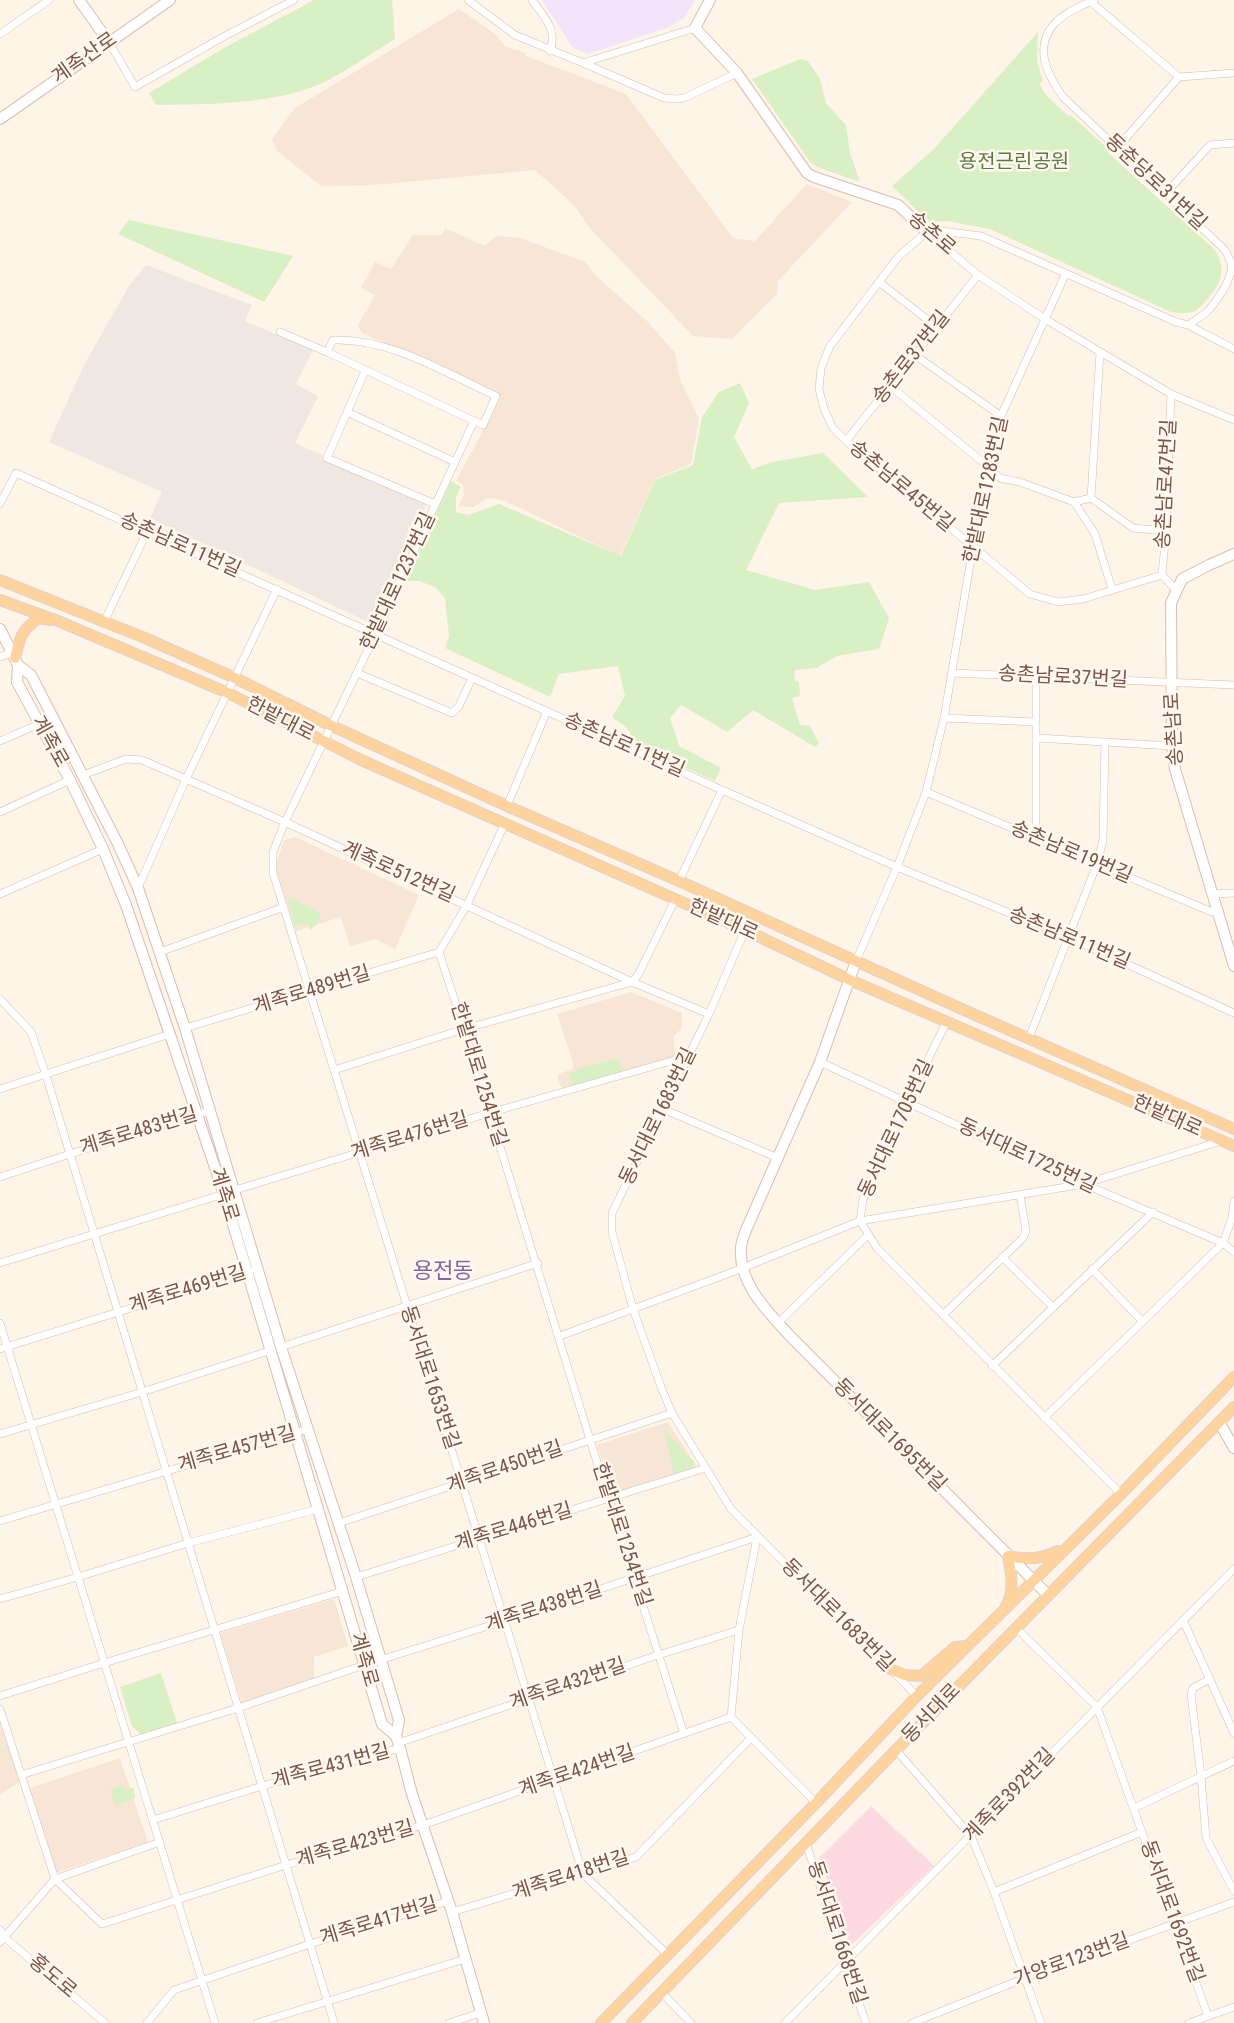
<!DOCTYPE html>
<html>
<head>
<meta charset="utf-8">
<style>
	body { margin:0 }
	canvas { display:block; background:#fff4e8 }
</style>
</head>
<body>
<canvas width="1234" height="2023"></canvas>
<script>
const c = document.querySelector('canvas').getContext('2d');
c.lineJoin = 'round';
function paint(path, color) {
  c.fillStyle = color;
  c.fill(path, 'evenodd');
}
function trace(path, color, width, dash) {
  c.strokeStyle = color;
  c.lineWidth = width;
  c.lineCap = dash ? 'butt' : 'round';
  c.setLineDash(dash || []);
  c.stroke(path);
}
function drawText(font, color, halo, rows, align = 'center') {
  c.font = font + ' "Roboto Condensed","Noto Sans KR",sans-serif';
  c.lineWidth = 5;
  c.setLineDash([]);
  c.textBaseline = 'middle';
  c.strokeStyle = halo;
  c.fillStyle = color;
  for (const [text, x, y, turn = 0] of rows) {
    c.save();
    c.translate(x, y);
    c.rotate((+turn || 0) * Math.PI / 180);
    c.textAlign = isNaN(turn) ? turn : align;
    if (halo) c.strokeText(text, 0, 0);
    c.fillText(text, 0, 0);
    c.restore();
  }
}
paint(new Path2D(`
	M459 9 494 33 505 46 525 53 526 56 626 94 733 238 755 241 807 184 852 202 778 281 777 294 732 339 693 336 589 227 573 204 535 170 373 185 321 186 277 151 272 139 295 108Z
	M445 228 485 246 496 236 520 238 585 262 597 277 647 321 675 353 680 379 699 419 691 464 655 479 620 556 503 500 488 498 473 507 458 506 464 495 463 485 456 481 501 397 362 333 358 325 375 295 361 288 375 262 391 269 413 235H442Z
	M295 837 419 895 395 949 375 939 350 946 341 917 296 931 277 872V862L284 840Z
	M631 992 682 1013V1028L673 1037 676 1061 565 1094 558 1080V1074L573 1069V1063L557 1014Z
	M668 1422 698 1469 616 1492 608 1479 597 1445Z
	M334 1599 348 1646 314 1657V1680L242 1703 220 1633Z
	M0 1724 20 1782 0 1794Z
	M120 1758 148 1842 52 1874 24 1790Z`), '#f7e5d5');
paint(new Path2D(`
	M146 265 252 305 245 321 313 350 296 384 318 396 295 443 427 502 370 623 150 518 162 492 49 442 84 365 129 286Z`), '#efe7e1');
paint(new Path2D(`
	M542 0H695L685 17 669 27 588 54 573 48Z`), '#f1e4fb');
paint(new Path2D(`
	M871 1806 934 1866 850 1946 819 1858Z`), '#fddae1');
paint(new Path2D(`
	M314 0H392L395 39C372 53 344 73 320 84 270 105 209 104 156 105L149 93 224 48Z
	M1038 32 1037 61 1043 81 1039 84 1047 96 1068 116 1071 115 1106 147 1105 150 1214 249C1226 267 1223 281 1209 297 1205 301 1200 308 1195 311 1188 314 1179 313 1171 312L990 229 948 221 929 222 892 186 933 150Z
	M800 59 808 61 820 79 826 103 846 125 850 153 860 182 817 167 810 162 752 79Z
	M129 220 293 256 264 302 118 234Z
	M740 383 749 403 734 437 752 469 773 462 823 453 868 497 779 503 746 570 815 590 869 582 889 618 879 649 837 656 816 668 795 670 794 680 799 682 800 696 792 698 800 725 810 726 819 743 815 747 753 710 727 732 681 705 670 718 679 746 721 768 715 781 638 746 627 728 612 717 625 696 618 666 559 674 550 697 445 648 449 636 445 598 436 588 420 581H405L451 481 461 487 456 497V512L468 515 499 504 621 556 655 480 693 465 702 417 719 392Z
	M289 898 321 913 317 924 310 930 308 924 294 925 288 901Z
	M618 1058 625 1076 574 1089 569 1075 579 1069Z
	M664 1430 694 1461 692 1470 674 1474Z
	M161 1673 177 1723 141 1735 132 1726 120 1687Z
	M121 1785 124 1789 134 1788 135 1798 115 1806 111 1789Z`), '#d9efc4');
const street = new Path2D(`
	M468 0 515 35 583 63 695 28
	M532 0C544 17 558 29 550 51
	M1094 0C1081 6 1064 13 1054 24 1033 48 1048 76 1063 97L1225 250C1227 254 1230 259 1231 263 1234 277 1217 301 1208 311 1202 316 1194 321 1188 325L1176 322 981 236 941 231 928 233 921 237 899 256 830 346 821 368 819 389 824 409 833 428 846 441 1030 594 1058 602 1083 599 1162 575 1177 591
	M1091 2 1179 77 1234 73
	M0 34 49 0
	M109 42 135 87 223 37 294 0
	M583 63 664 98 676 99 684 98 737 73
	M1118 147 1179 77
	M1166 193 1210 145 1234 143
	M928 233 978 275 1045 319 1171 394 1234 420
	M879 282 937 327
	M1188 325 1234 349
	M280 332 327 352 333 340C391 338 445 373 496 396L483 425 327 352
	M915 355 1001 416
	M365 371 327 458 435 504
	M890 386 991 469 1000 478 1020 482 1074 502 1091 498
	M347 412 455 462
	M474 421 375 635 285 822 273 852V873L583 1874 667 1954
	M846 441 978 275
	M1091 498 1100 352
	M1091 498 1133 528 1166 531
	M1074 502 1095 534 1112 589
	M0 504 16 473 722 790 897 867 1068 937 1234 1013
	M1162 575 1166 531 1171 394
	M104 622 147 532
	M0 657 13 652
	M357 673 452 713 459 706 472 678
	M953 673 1234 685
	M944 718 1036 722
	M1037 738 1172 746
	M0 741 39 724
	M83 775 126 759 142 760 285 822 632 982 709 1014
	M926 792 1212 912H1217
	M507 806 547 711
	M0 812 70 780
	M505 823 467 905 439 952 464 1029 590 1440 684 1734
	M1036 838V678
	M679 881 722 790
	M138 888 186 779 277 589
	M0 894 103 849
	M1211 894 1234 893
	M745 930 709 1014 612 1213V1232L633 1309 661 1387 672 1413 731 1509 917 1696
	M160 952 284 907
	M856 961 897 867 926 792 944 718 973 547 981 518 1001 416 1066 273
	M0 999 31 1032 46 1075 334 2023
	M185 1028 439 952
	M1029 1038 1097 864 1103 840 1105 742
	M820 1062 1084 1184 1223 1243 1234 1252
	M334 1070 464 1029 632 982 638 975 675 900
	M0 1089 170 1034
	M663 1109 778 1158
	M0 1177 70 1154 209 1111
	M235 1190 489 1113 689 1056
	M860 1221 877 1248 1121 1494
	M860 1221 863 1199 907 1102 947 1021
	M1002 1257 1053 1307
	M0 1263 224 1194
	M1092 1269 1142 1321
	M943 1315 1023 1238 1026 1231 1020 1195
	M0 1323 215 2023
	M778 1323 867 1236
	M560 1336 730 1273 860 1221 1084 1184 1221 1141
	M281 1347 538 1263
	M0 1349 250 1271
	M992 1366 1153 1212
	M1044 1418 1223 1243 1232 1218 1234 1201
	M0 1434 142 1392 272 1350
	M0 1521 308 1429
	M339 1523 672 1413
	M356 1577 706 1468
	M0 1599 78 1577 188 1543 318 1509
	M1183 1620 1234 1733
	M1016 1628 1097 1707 1208 2016
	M1210 1679 1193 1688 1191 1695 1201 1776 1206 1838 1234 1891
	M0 1696 104 1663 343 1591
	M0 1709 55 1879 102 1924 286 1865 423 1825 731 1717
	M731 1717 816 1803
	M398 1743 658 1655 739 1630
	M896 1750 971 1836 994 1892 1041 2023
	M21 1775 238 1708 364 1665 504 1621 757 1537 739 1630 731 1717
	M1134 1808 1234 1761
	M153 1820 262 1786 400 1748
	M806 1843 845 1963 866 2023
	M994 1892 1142 1832
	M452 1912 636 1857 751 1738
	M0 1930 4 1937 105 2023
	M0 1942 55 1879 160 1842
	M662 1993 691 2023
	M147 2023 174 1990 310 1944 448 1901
	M257 2023 465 1959
	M449 2023 480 2013
	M785 2023 1234 1569
	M912 2023 1025 1978 1234 1902
	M1189 2023 1234 2007`);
const secondary = new Path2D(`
	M79 0 109 42
	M710 0 695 28 737 73 807 173 814 177 898 205 928 233
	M0 119 170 0
	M1234 554 1209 565 1182 579 1171 603 1172 746 1175 769 1234 966
	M0 629 18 665 17 682 70 780 103 849 126 905 224 1194 382 1724 396 1736
	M18 665 31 675 118 844 138 888 185 1028 281 1347 356 1577 399 1720 396 1736 400 1748 412 1794 452 1912 484 2023
	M856 961 820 1062 746 1230C744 1236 741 1242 741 1248 738 1283 768 1312 790 1336L1048 1595
	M1219 1422 1234 1448`);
const primary = new Path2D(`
	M0 580 145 638 235 678 332 726 507 806 679 881 964 1010 1234 1129
	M0 600 58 621 228 693 361 760 745 930 850 980 1234 1146
	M15 658C20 638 21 630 39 618L50 620
	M1006 1606C1015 1591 1011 1572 1008 1556 1027 1560 1041 1559 1058 1551
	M890 1669 905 1675 921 1676 955 1647 967 1646
	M601 2023 816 1803 917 1696 1121 1494 1234 1377
	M632 2023 896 1750 1234 1407`);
trace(street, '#d5bcae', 8);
trace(secondary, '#dbbdad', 12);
trace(primary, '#ddd3cf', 12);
trace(street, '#fff', 7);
trace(secondary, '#fff', 10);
trace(primary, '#ffd39e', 10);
drawText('20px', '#7c5648', '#fff8f0', [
	["계족산로",85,59,-35],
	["동춘당로31번길",1155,183,43],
	["송촌로",931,234,41],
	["송촌로37번길",912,358,-52],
	["송촌남로47번길",1167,484,-87],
	["송촌남로45번길",901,487,40],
	["한밭대로1283번길",987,490,-78],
	["송촌남로11번길",180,546,24],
	["한밭대로1237번길",399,582,-65],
	["송촌남로37번길",1063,678,3],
	["한밭대로",280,720,27],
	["송촌남로",1175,729,-93],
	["계족로",49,742,61],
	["송촌남로11번길",624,746,24],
	["송촌남로19번길",1071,853,23],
	["계족로512번길",398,873,24],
	["한밭대로",723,921,24],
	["송촌남로11번길",1069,939,23],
	["계족로489번길",312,991,-17],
	["한밭대로1254번길",478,1075,73],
	["동서대로1683번길",659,1117,-64],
	["한밭대로",1167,1117,24],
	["동서대로1705번길",897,1129,-65],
	["계족로483번길",139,1132,-17],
	["계족로476번길",410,1137,-17],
	["동서대로1725번길",1027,1157,25],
	["계족로",223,1195,73],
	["계족로469번길",188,1290,-17],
	["동서대로1653번길",429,1378,72],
	["동서대로1695번길",889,1436,45],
	["계족로457번길",237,1450,-16],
	["계족로450번길",505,1468,-19],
	["계족로446번길",514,1528,-17],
	["한밭대로1254번길",621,1535,72],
	["계족로438번길",544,1608,-18],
	["동서대로1683번길",837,1616,45],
	["계족로",363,1660,74],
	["계족로432번길",568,1685,-19],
	["동서대로",932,1714,-46],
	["계족로431번길",331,1767,-15],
	["계족로424번길",577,1772,-19],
	["계족로392번길",1010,1796,-46],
	["계족로423번길",355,1845,-16],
	["계족로418번길",571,1876,-18],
	["동서대로1692번길",1171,1912,70],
	["계족로417번길",379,1922,-17],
	["동서대로1668번길",836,1933,72],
	["가양로123번길",1072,1961,-20],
	["홍도로",52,1977,40]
]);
drawText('20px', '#557d3c', '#fff8f0', [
	["용전근린공원",1014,163]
]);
drawText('22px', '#8664a0', '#fff8f0', [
	["용전동",443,1272]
]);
</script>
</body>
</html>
